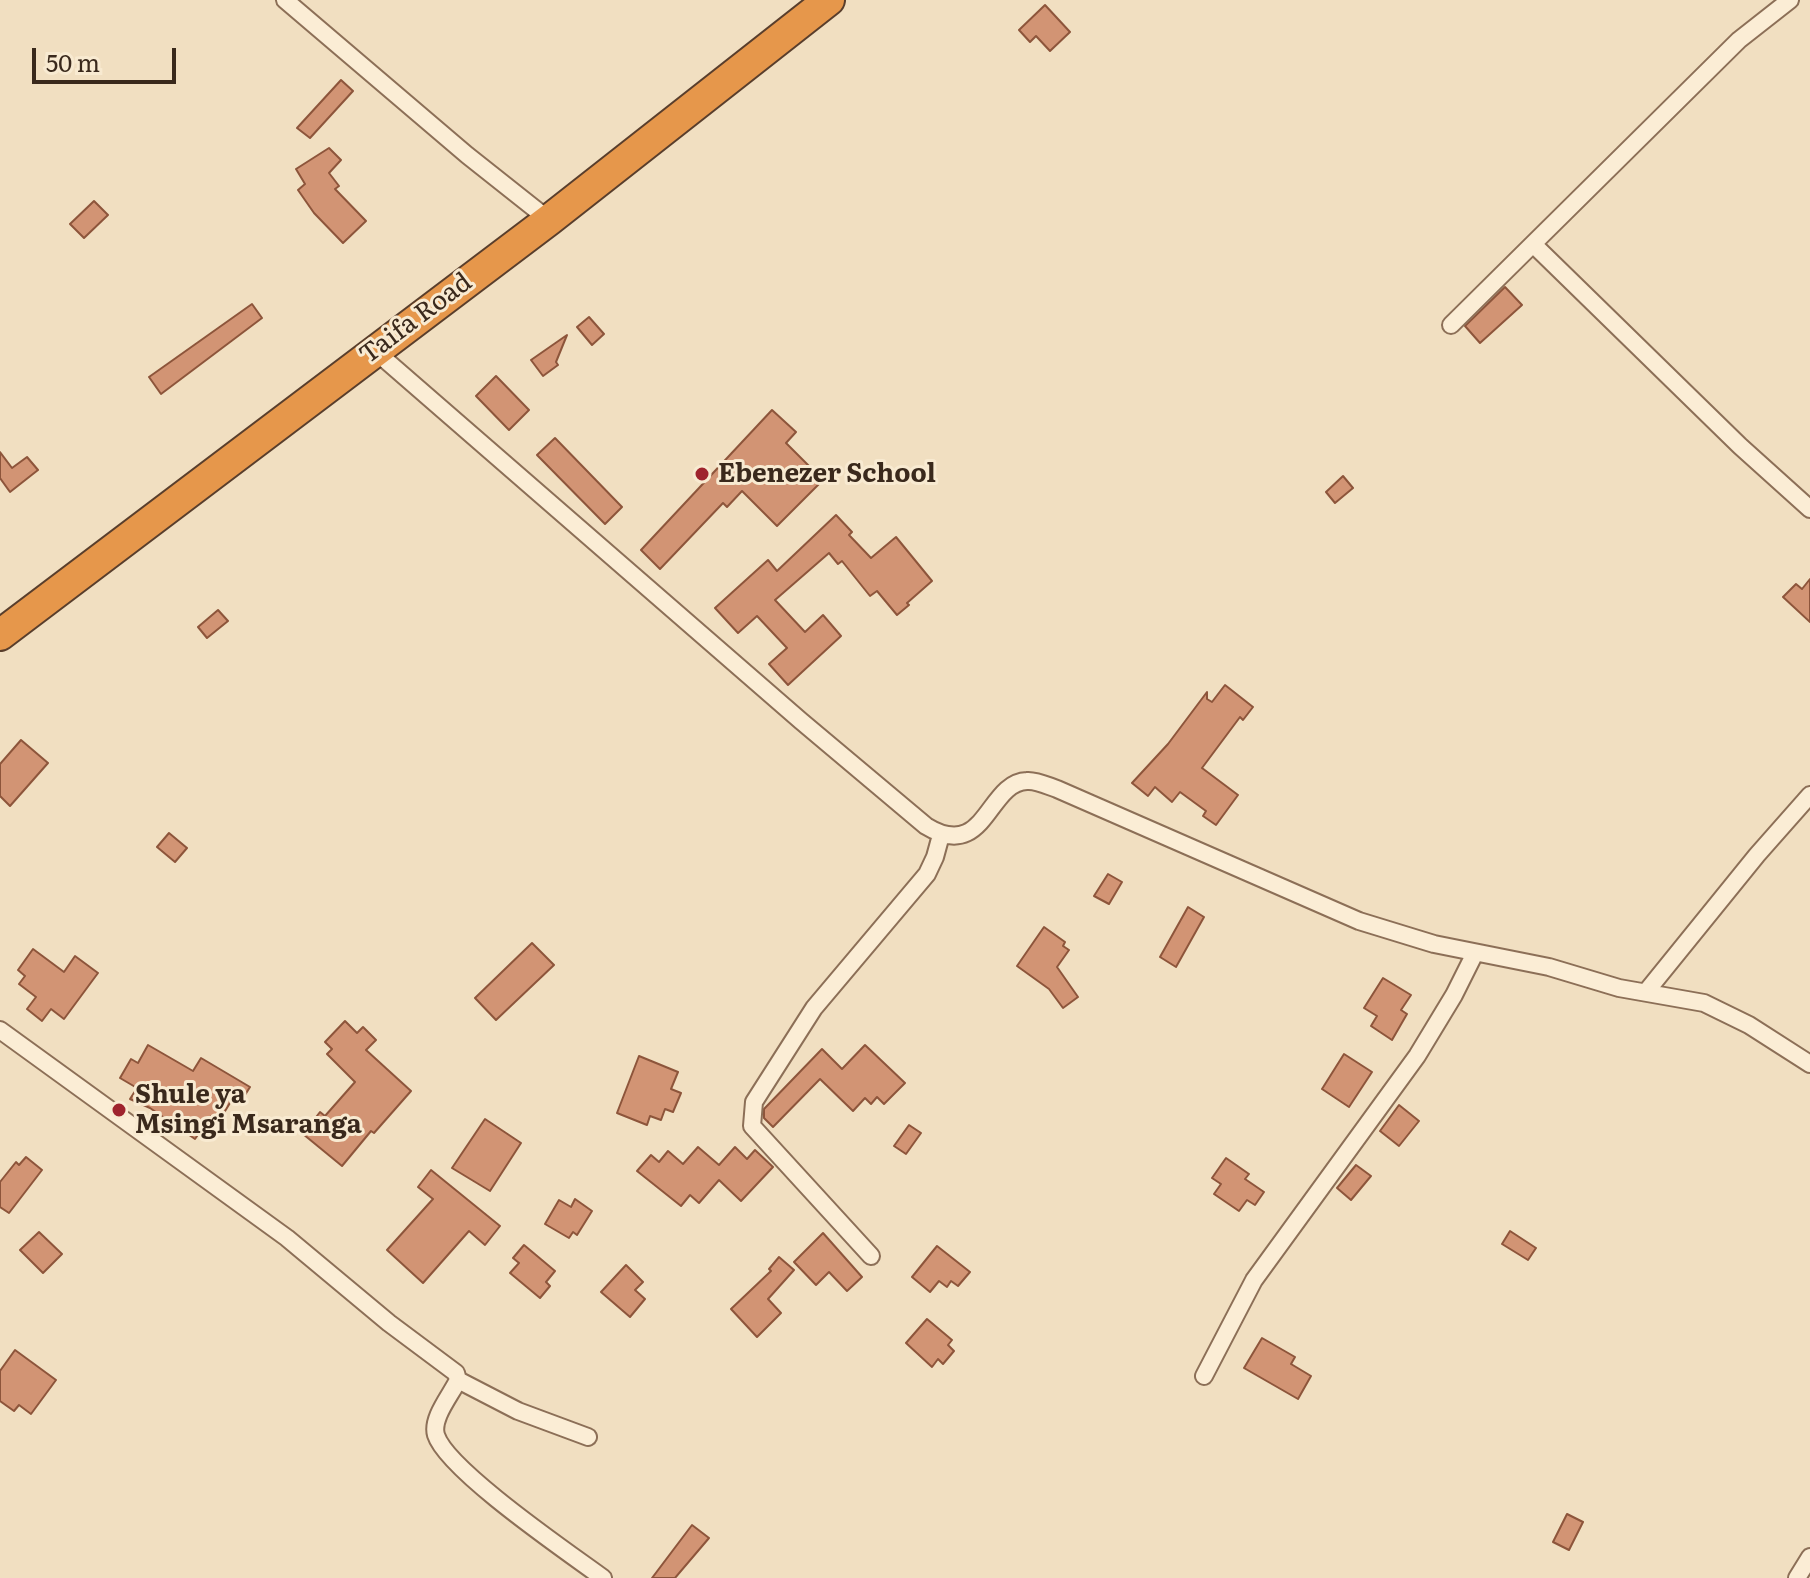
<!DOCTYPE html>
<html>
<head>
<meta charset="utf-8">
<style>
	body { margin:0 }
	#map { position:relative; width:1810px; height:1578px; overflow:hidden; background:#f1dfc1; font-family:Literata,serif }
	canvas { display:block }
	.scale { position:absolute; left:32px; top:48px; width:144px; height:36px; box-sizing:border-box; border:4px solid #3a291c; border-top:0; padding-left:10px; font-size:24px; line-height:28px; white-space:nowrap; color:#3a291c; -webkit-text-stroke:6px #f8ead1; paint-order:stroke }
</style>
</head>
<body>
<div id="map">
<canvas width="1810" height="1578"></canvas>
<div class="scale">50 m</div>
</div>
<script>
const c = document.querySelector('canvas').getContext('2d');
c.lineJoin = 'round';
function paint(path, color) {
  c.fillStyle = color;
  c.fill(path, 'evenodd');
}
function trace(path, color, width, dash) {
  c.strokeStyle = color;
  c.lineWidth = width;
  c.lineCap = dash ? 'butt' : 'round';
  c.setLineDash(dash || []);
  c.stroke(path);
}
function drawText(font, color, halo, rows, align = 'center') {
  c.font = font + ' Literata,serif';
  c.lineWidth = 6;
  c.setLineDash([]);
  c.textBaseline = 'middle';
  c.strokeStyle = halo;
  c.fillStyle = color;
  for (const [text, x, y, turn = 0] of rows) {
    c.save();
    c.translate(x, y);
    c.rotate((+turn || 0) * Math.PI / 180);
    c.textAlign = isNaN(turn) ? turn : align;
    if (halo) c.strokeText(text, 0, 0);
    c.fillText(text, 0, 0);
    c.restore();
  }
}
const building = new Path2D(`
	M1045 5 1070 32 1050 51 1036 36 1030 42 1019 30Z
	M341 80 353 91 310 138 297 128Z
	M329 148 341 160 329 173 339 186 335 189 366 221 343 243 314 213 298 190 305 184 296 169Z
	M94 201 108 215 84 238 70 224Z
	M1505 287 1522 305 1480 343 1465 326Z
	M252 304 262 318 161 394 149 377Z
	M589 317 604 334 592 345 577 327Z
	M567 335 556 362 558 365 543 376 531 360Z
	M496 376 529 410 509 430 476 396Z
	M772 410 796 432 786 443 823 480 777 526 742 491 727 507 723 503 660 569 641 550Z
	M555 438 622 507 605 524 537 455Z
	M0 452 12 468 27 457 38 470 10 492 0 478Z
	M1343 476 1353 488 1335 503 1326 492Z
	M836 515 852 532 849 535 871 558 896 537 932 581 907 603 909 605 897 615 877 591 870 596 842 561 838 564 829 553 775 600 805 632 823 615 841 636 788 685 769 664 787 648 757 616 738 633 715 608 768 560 777 571Z
	M1810 579V622L1783 597 1796 584 1802 589Z
	M218 610 228 621 207 638 198 627Z
	M1225 685 1253 707 1243 720 1240 717 1202 768 1238 795 1216 825 1203 816 1206 811 1180 792 1172 802 1155 787 1148 796 1132 783 1168 744 1207 692V699L1212 702Z
	M21 740 48 763 10 806 0 796V764Z
	M169 833 187 848 175 862 157 847Z
	M1108 874 1122 882 1109 904 1094 896Z
	M1188 907 1204 917 1176 967 1160 957Z
	M1044 927 1065 942 1063 946 1069 950 1057 967 1078 997 1063 1008 1049 989 1017 966Z
	M532 943 554 965 496 1020 475 998Z
	M33 949 64 972 75 956 98 973 64 1019 51 1009 42 1021 27 1009 36 997 19 984 25 976 18 970Z
	M1383 978 1411 995 1401 1010 1407 1014 1392 1040 1371 1026 1377 1016 1364 1008Z
	M345 1021 357 1033 363 1027 376 1040 366 1050 411 1091 374 1133 371 1131 342 1166 303 1134 320 1112 325 1116 355 1082 327 1054 332 1049 325 1042Z
	M148 1045 193 1071 201 1058 250 1087 240 1103 233 1098 219 1121 211 1116 195 1139 150 1108 130 1099 137 1088 120 1078 131 1059 138 1063Z
	M865 1045 905 1083 884 1104 877 1097 871 1104 865 1098 853 1111 820 1079 773 1127 764 1118V1109L822 1049 842 1069Z
	M1344 1054 1372 1072 1349 1107 1322 1089Z
	M639 1056 678 1072 671 1089 681 1093 673 1112 665 1109 661 1120 650 1116 647 1125 617 1113Z
	M1399 1105 1419 1121 1399 1146 1380 1131Z
	M485 1119 521 1143 490 1191 452 1168Z
	M909 1125 921 1133 906 1154 894 1146Z
	M698 1147 719 1165 735 1147 747 1159 755 1150 773 1167 741 1201 719 1180 699 1203 690 1195 681 1206 637 1171 651 1155 659 1162 668 1151 683 1164Z
	M26 1157 42 1170 9 1213 0 1207V1182L16 1162 19 1165Z
	M1226 1158 1249 1174 1245 1179 1264 1192 1255 1205 1247 1200 1239 1211 1214 1194 1221 1184 1212 1178Z
	M1356 1165 1371 1176 1351 1200 1337 1188Z
	M431 1170 500 1226 485 1245 469 1231 423 1283 387 1250 433 1199 418 1187Z
	M575 1199 592 1211 577 1235 573 1232 569 1238 545 1224 559 1200 571 1207Z
	M1510 1231 1536 1248 1528 1260 1502 1244Z
	M39 1232 62 1254 43 1273 20 1250Z
	M823 1233 862 1277 847 1291 829 1272 816 1285 794 1262Z
	M524 1245 555 1271 546 1282 550 1286 540 1298 510 1273 519 1263 513 1258Z
	M937 1246 970 1272 958 1286 951 1281 947 1287 939 1281 930 1292 912 1277Z
	M779 1257 794 1270 768 1299 781 1313 757 1337 731 1309 771 1271 769 1269Z
	M626 1265 643 1282 635 1290 645 1299 630 1317 601 1292Z
	M927 1319 952 1340 948 1345 954 1351 943 1364 938 1359 932 1367 906 1343Z
	M1262 1338 1295 1357 1291 1364 1311 1376 1298 1399 1244 1368Z
	M15 1350 56 1380 31 1414 19 1405 14 1411 0 1401V1371Z
	M1567 1514 1583 1522 1569 1550 1553 1542Z
	M692 1525 709 1538 675 1578H652Z`);
paint(building, '#d29474');
trace(building, '#8d553b', 2);
const street = new Path2D(`
	M285 0 467 155 549 220
	M1534 245 1740 446 1810 509
	M1451 325 1739 40 1790 0
	M374 350 801 721 926 826C986 863 987 782 1027 781 1036 780 1048 786 1057 789L1359 921 1434 944 1549 967 1619 988 1704 1003 1749 1025 1810 1064
	M1646 992 1757 855 1810 795
	M0 1030 287 1238 389 1323 456 1373 458 1380C451 1395 431 1418 436 1435 447 1470 569 1553 603 1578
	M871 1256 752 1126 754 1102 814 1008 927 874 935 857 941 835
	M1204 1376 1254 1280 1417 1056 1454 995 1475 953
	M458 1380 518 1411 588 1437
	M1797 1578 1810 1557`);
const highway = new Path2D(`
	M0 635 549 220 829 0`);
trace(street, '#8c6f57', 20);
trace(highway, '#593e2c', 34);
trace(street, '#fbedd5', 16);
trace(highway, '#e6974b', 30);
for (const [x, y, r, color] of [
	[702,474,8,"#9f232d"],
	[119,1110,8,"#9f232d"]
]) {
  const dot = new Path2D();
  dot.arc(x, y, r, 0, 2 * Math.PI);
  c.fillStyle = color;
  c.fill(dot);
  trace(dot, '#f8ead1', 3);
}
drawText('26px', '#3a291c', '#f8ead1', [
	["Taifa Road",416,319,-37]
]);
drawText('bold 26px', '#3a291c', '#f8ead1', [
	["Ebenezer School",718,474],
	["Shule ya",135,1095],
	["Msingi Msaranga",135,1125]
], 'left');
</script>
</body>
</html>
